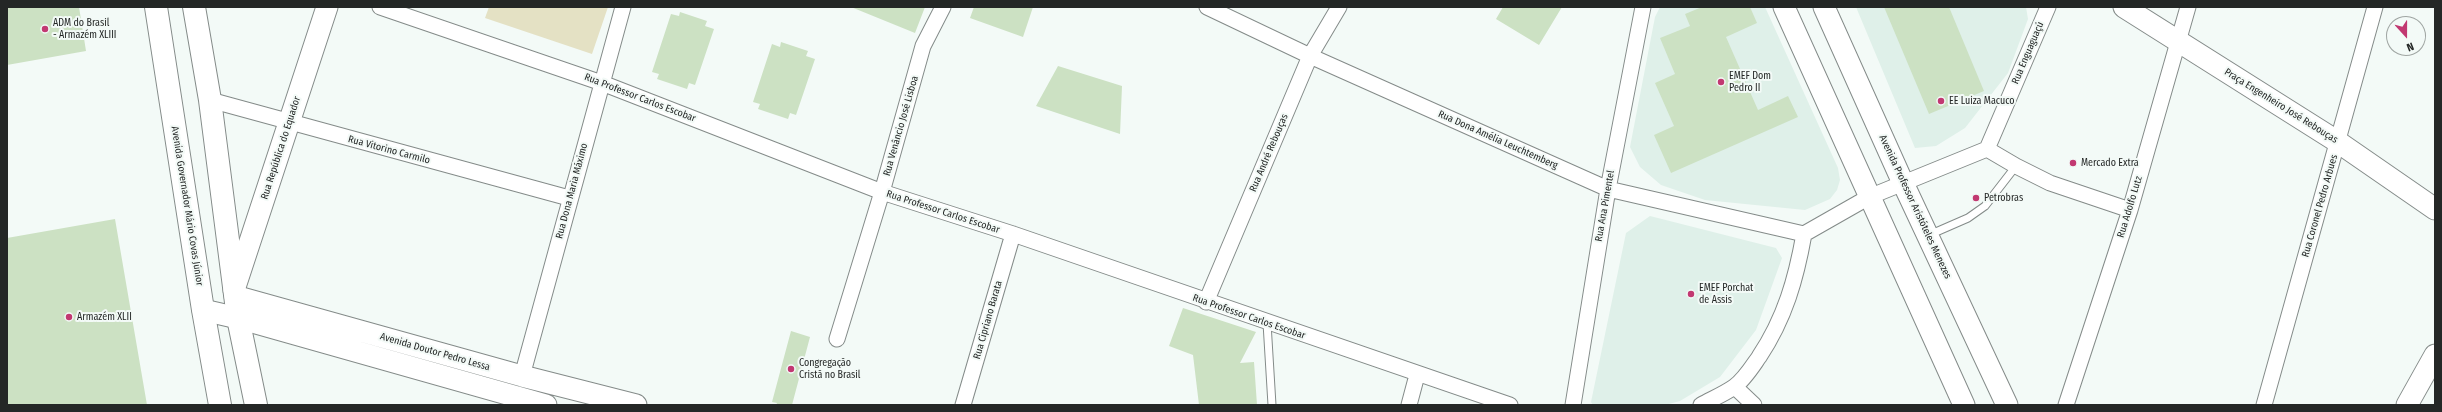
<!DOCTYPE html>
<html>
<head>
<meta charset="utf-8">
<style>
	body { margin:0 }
	#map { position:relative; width:2442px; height:412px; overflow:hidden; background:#f3faf7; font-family:"Fira Sans Condensed",sans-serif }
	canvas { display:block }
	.frame { position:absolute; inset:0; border:8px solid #242726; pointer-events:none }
	.north { position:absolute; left:2386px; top:16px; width:40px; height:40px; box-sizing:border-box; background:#f3faf7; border:1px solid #a0a6a3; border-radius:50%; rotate:159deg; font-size:11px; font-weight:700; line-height:16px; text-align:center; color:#242726 }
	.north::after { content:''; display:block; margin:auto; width:14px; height:18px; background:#c23871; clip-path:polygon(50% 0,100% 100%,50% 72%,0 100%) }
</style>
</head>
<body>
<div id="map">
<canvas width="2442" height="412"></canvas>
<div class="frame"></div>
<div class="north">N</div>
</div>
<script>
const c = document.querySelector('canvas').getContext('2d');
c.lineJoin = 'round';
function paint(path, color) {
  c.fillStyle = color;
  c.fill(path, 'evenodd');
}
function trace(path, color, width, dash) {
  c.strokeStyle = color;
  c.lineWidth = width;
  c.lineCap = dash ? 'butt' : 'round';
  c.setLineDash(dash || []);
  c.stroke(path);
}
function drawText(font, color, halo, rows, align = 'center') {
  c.font = font + ' "Fira Sans Condensed",sans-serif';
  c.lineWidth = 4;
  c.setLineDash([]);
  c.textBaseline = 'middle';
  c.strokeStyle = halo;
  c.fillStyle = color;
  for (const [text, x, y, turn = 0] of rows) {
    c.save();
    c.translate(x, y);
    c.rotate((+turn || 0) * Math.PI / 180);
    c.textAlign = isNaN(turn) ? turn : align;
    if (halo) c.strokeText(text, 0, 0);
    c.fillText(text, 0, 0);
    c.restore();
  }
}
paint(new Path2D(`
	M1660 7H1765L1838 168 1840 180 1837 190 1830 199 1805 210 1705 200 1661 185 1640 167 1630 147 1655 17Z
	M1856 7H2026L2028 19 2008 73 1965 128 1936 146 1915 148Z
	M1650 216 1776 248 1782 258 1756 330 1720 377 1680 401 1665 405H1593L1591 402 1626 233Z`), '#dff0e9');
paint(new Path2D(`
	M489 7H608L592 54 485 18Z`), '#e4e1c4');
paint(new Path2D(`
	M7 7H79L86 51 7 65Z
	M851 7H925L915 33Z
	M974 7H1033L1023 37 970 18Z
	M1503 7H1562L1539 45 1496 19Z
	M1702 7H1750L1757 23 1726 37 1758 110 1788 96 1798 117 1671 173 1654 135 1674 126 1655 83 1675 74 1660 38 1690 26 1685 14Z
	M1884 7H1949L1984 91 1929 114Z
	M680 12 707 21 705 26 714 29 695 85 689 83 687 89 657 79 659 74 652 72 671 14 679 16Z
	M781 42 808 51 806 56 815 59 796 115 790 113 788 119 758 109 760 104 753 102 772 44 780 47Z
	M1058 66 1122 86 1120 134 1036 106Z
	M115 219 147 405H8L7 238Z
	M1183 308 1256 332 1240 363 1254 362 1257 405H1199L1193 355 1169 346Z
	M791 331 810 337 792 405H776L777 403 772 402Z`), '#cce1c3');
const lane = new Path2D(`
	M1929 235 1968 218 1985 206 2016 166
	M1267 323 1272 405`);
const street = new Path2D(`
	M380 7 602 83 882 192 1013 234 1510 405
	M1207 7 1310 56 1608 189 1804 234
	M210 100 569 198
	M1987 149 2016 166 2050 183 2130 210
	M1804 234 1869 197 1987 149 2048 7
	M1206 302 1310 56 1339 7
	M837 339 882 192 923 46 943 7
	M522 376 623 7
	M1735 387 1754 405
	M963 405 1013 234
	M1409 405 1417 375
	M1573 405 1608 189 1643 7
	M1701 405C1712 399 1724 394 1734 387 1744 380 1752 367 1759 357 1785 318 1796 279 1804 234
	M2066 405 2130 210 2188 7
	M2264 405 2375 7`);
const secondary = new Path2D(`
	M1784 7 1964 405
	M1824 7 1903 183 2007 405
	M2124 7 2338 142 2435 209
	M234 290 327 7
	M235 296 522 376 636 405
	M203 310 238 318 546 405
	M2407 405 2435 355`);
const primary = new Path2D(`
	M156 7 203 310 220 405
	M194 7 210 100 238 318 256 405`);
trace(lane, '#848b89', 9);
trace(street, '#848b89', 17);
trace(secondary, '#848b89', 23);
trace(primary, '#848b89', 24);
trace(lane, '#fff', 7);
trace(street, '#fff', 15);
trace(secondary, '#fff', 21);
trace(primary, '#fff', 22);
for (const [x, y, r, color] of [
	[45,29,4,"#c23871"],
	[1721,82,4,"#c23871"],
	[1941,101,4,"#c23871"],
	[2073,163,4,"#c23871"],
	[1976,198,4,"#c23871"],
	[1691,294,4,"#c23871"],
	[69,317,4,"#c23871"],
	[791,369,4,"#c23871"]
]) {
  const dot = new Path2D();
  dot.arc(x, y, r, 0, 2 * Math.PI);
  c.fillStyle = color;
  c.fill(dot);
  trace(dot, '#f3faf7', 1.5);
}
drawText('10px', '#242726', '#f3faf7', [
	["ADM do Brasil",53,23],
	["- Armazém XLIII",53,35],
	["EMEF Dom",1729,76],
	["Pedro II",1729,88],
	["EE Luiza Macuco",1949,101],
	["Mercado Extra",2081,163],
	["Petrobras",1984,198],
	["EMEF Porchat",1699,288],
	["de Assis",1699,300],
	["Armazém XLII",77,317],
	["Congregação",799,363],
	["Cristã no Brasil",799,375]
], 'left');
drawText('10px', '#242726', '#f3faf7', [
	["Rua Enguaguaçú",2028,53,-67],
	["Rua Professor Carlos Escobar",640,98,21],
	["Praça Engenheiro José Rebouças",2281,106,32],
	["Rua Venâncio José Lisboa",901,126,-74],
	["Rua Dona Amélia Leuchtemberg",1498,140,24],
	["Rua República do Equador",281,148,-72],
	["Rua Vitorino Carmilo",389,150,15],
	["Rua André Rebouças",1269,153,-67],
	["Rua Dona Maria Máximo",572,191,-75],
	["Avenida Governador Mário Covas Júnior",187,206,81],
	["Rua Ana Pimentel",1605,206,-80],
	["Rua Coronel Pedro Arbues",2320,206,-74],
	["Avenida Professor Aristóteles Menezes",1915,207,65],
	["Rua Adolfo Lutz",2130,207,-73],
	["Rua Professor Carlos Escobar",943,212,18],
	["Rua Professor Carlos Escobar",1249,317,19],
	["Rua Cipriano Barata",988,320,-74],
	["Avenida Doutor Pedro Lessa",435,352,16]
]);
</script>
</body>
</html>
